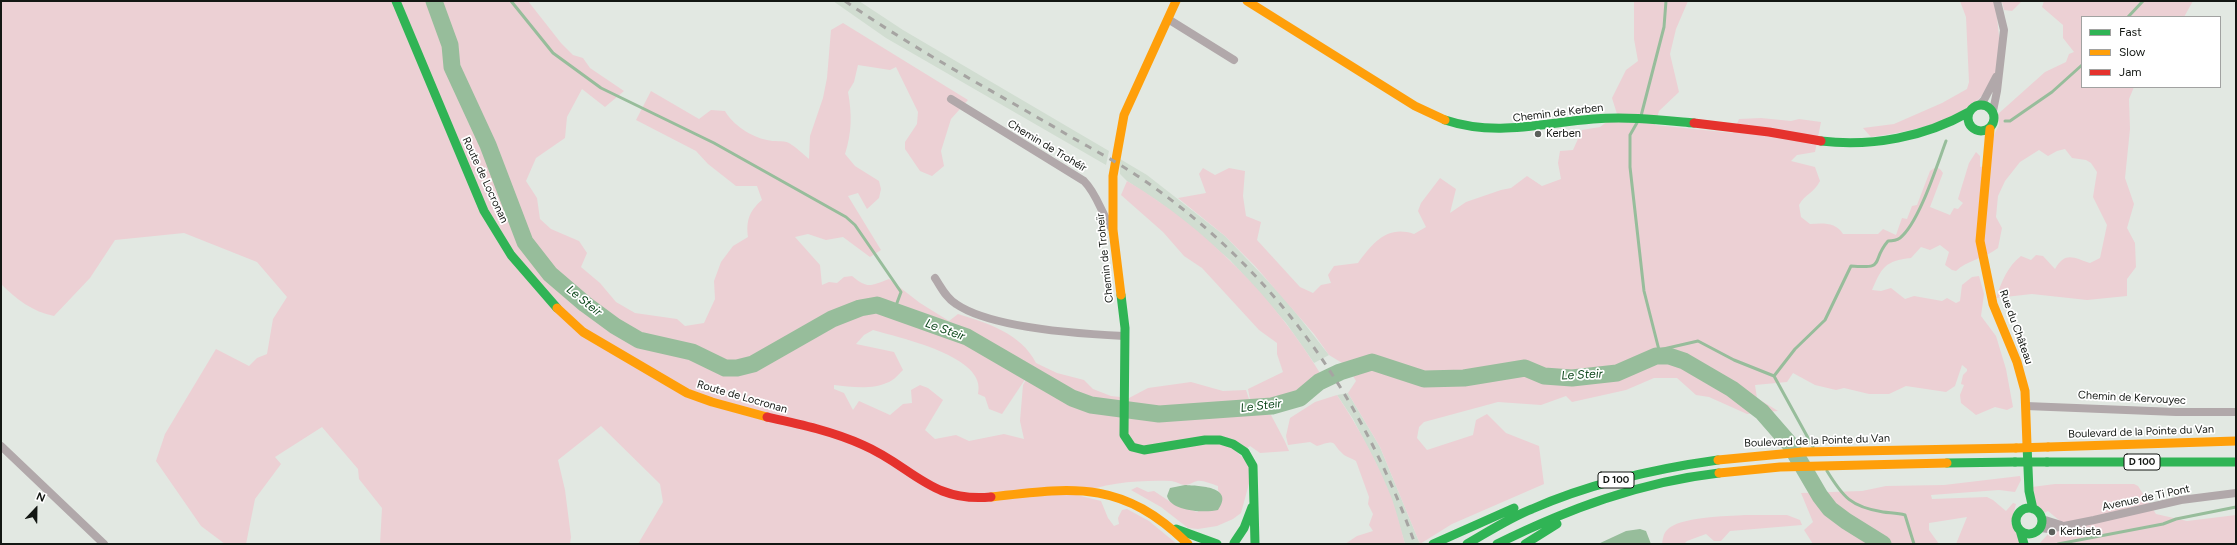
<!DOCTYPE html>
<html>
<head>
<meta charset="utf-8">
<style>
	body { margin:0 }
	#map { position:relative; width:2237px; height:545px; overflow:hidden; background:#e2e8e2; font-family:Figtree,sans-serif }
	canvas { display:block }
	.frame { position:absolute; inset:0; border:2px solid #131713; pointer-events:none }
	.legend { position:absolute; left:2081px; top:16px; width:140px; height:72px; box-sizing:border-box; background:#fff; border:1px solid #a1a2a1; margin:0; padding:5px 7px; list-style:none; font-size:12px; color:#131713 }
	.legend li { display:flex; align-items:center; gap:8px; height:20px }
	.legend b { width:20px; border:1px solid #a1a2a1 }
	.north { position:absolute; left:16px; top:489px; width:40px; height:40px; -webkit-text-stroke:3px #fff; paint-order:stroke; rotate:22deg; font-size:11px; font-weight:700; line-height:16px; text-align:center; color:#131713 }
	.north::after { content:''; display:block; margin:auto; width:14px; height:18px; background:#131713; clip-path:polygon(50% 0,100% 100%,50% 72%,0 100%) }
</style>
</head>
<body>
<div id="map">
<canvas width="2237" height="545"></canvas>
<div class="frame"></div>
<ul class="legend">
<li><b style="height:5px;background:#30b455"></b>Fast</li>
<li><b style="height:5px;background:#ff9f0a"></b>Slow</li>
<li><b style="height:5px;background:#e5322d"></b>Jam</li>
</ul>
<div class="north">N</div>
</div>
<script>
const c = document.querySelector('canvas').getContext('2d');
c.lineJoin = 'round';
function paint(path, color) {
  c.fillStyle = color;
  c.fill(path, 'evenodd');
}
function trace(path, color, width, dash) {
  c.strokeStyle = color;
  c.lineWidth = width;
  c.lineCap = dash ? 'butt' : 'round';
  c.setLineDash(dash || []);
  c.stroke(path);
}
function drawText(font, color, halo, rows, align = 'center') {
  c.font = font + ' Figtree,sans-serif';
  c.lineWidth = 3.5;
  c.setLineDash([]);
  c.textBaseline = 'middle';
  c.strokeStyle = halo;
  c.fillStyle = color;
  for (const [text, x, y, turn = 0] of rows) {
    c.save();
    c.translate(x, y);
    c.rotate((+turn || 0) * Math.PI / 180);
    c.textAlign = isNaN(turn) ? turn : align;
    if (halo) c.strokeText(text, 0, 0);
    c.fillText(text, 0, 0);
    c.restore();
  }
}
paint(new Path2D(`
	M833 1H859L903 30 1109 151 1106 165 886 38Z
	M1120 159 1147 175 1225 236 1285 299 1329 355 1314 363 1286 323 1230 260 1159 202 1127 181 1120 174Z
	M1348 393 1380 447 1420 544H1405L1392 501 1378 468 1353 419 1337 395Z`), '#d1ddd1');
paint(new Path2D(`
	M1 1H528L561 43 573 55 583 58 590 68 624 91 605 107 582 89 567 117 565 138 536 158 526 181 537 198 540 219 551 229 579 241 587 253 581 267 600 283 616 302 635 313 677 319 685 326 704 323 715 299 714 281 721 262 733 246 748 237C746 221 749 211 762 200L757 186H736L708 164 696 151 636 120 651 91 699 119 711 110 725 111C732 124 751 137 767 140 774 142 783 140 789 143 796 147 803 154 809 159L810 136 823 98 827 78 831 30 843 23 968 100 951 119 941 151 944 166 932 176 920 171 905 149V142L917 124 918 112 896 67 890 70 858 65 854 82 848 92C852 114 852 132 845 154L855 166 879 181 881 189 879 198 867 209 858 193 848 196 881 250 870 257 843 237 826 240 808 234 795 237 820 265 822 285 829 282 837 283 844 277 852 276C868 289 870 286 889 279L920 303 949 321 958 314C987 323 1021 333 1036 363L1002 414 989 409 985 397 978 394C988 356 899 338 873 330L864 335 856 344 894 352 903 370C899 374 894 380 889 382 872 390 851 387 834 385V389L844 393 853 410 859 401 890 415 903 404 912 403 911 390 920 385 928 388 943 400 925 430 935 439 956 435 969 441 1004 434 1024 439 1020 421 1023 385 1036 363 1057 373 1084 380 1093 389 1111 396 1129 398 1148 388 1191 382 1223 391 1246 390 1254 414 1271 415C1277 427 1284 438 1289 451L1260 453 1250 446 1246 449 1232 448 1249 463 1250 480 1241 513 1233 519 1217 526 1198 529 1188 528 1161 507 1131 490 1137 487 1148 492 1154 491 1172 503 1197 512 1222 497 1218 490V486C1211 484 1203 480 1197 481 1193 482 1189 485 1185 485 1181 485 1175 481 1171 481 1141 480 1105 482 1077 495L1101 501 1108 518 1114 526 1119 524 1118 518 1122 510 1127 509 1149 521 1177 544H638L663 502 660 484 601 426 558 460 565 490 571 537 570 544H380L382 508 359 479 358 469 322 427 275 457 281 464 255 499 246 544H225L201 526 156 461 165 434 216 349 249 366 257 358 267 354 273 319 287 297 257 262 184 233 115 240 90 278 54 316C33 312 16 299 1 284Z
	M1634 1H1688L1676 29 1670 54 1679 92 1659 111 1655 125 1733 133 1739 119 1761 118 1791 121 1799 119 1821 122 1815 152 1797 155 1791 161 1815 167 1820 181C1814 193 1805 194 1799 205L1801 217 1810 224C1823 223 1836 222 1843 234H1878L1883 229 1896 235 1902 218 1907 219 1912 206 1917 205 1930 171 1936 167 1940 169 1943 173 1930 207 1950 215 1954 208 1958 209 1963 203 1958 199 1969 163 1976 152 1980 156V167L1988 165 1993 137 1999 125 1998 114 2045 72 2066 62 2069 54 2074 52 2063 38V25L2042 7 2044 1H2193L2184 17H2082V87H2134L2129 99 2130 129 2125 178 2134 204 2127 228 2135 243 2136 267 2127 279V296L2087 300 2032 294 1996 298C2002 281 2007 267 2021 256L2031 260 2036 255 2043 256 2055 269C2066 251 2073 258 2090 263L2100 258 2107 225 2093 197 2097 172 2091 163 2086 160 2072 158 2065 149 2057 151 2048 156 2039 150 2020 162 2005 181 1998 196 1996 217 2002 228 1998 248C1985 258 1966 261 1956 271L1952 270 1945 265 1949 252 1940 245 1930 250 1921 247 1911 258C1885 261 1882 267 1872 290L1881 291 1891 288 1905 299 1914 296 1942 301 1947 298 1956 303 1960 301 1962 285 1972 277 1979 276 1984 294 1981 316 1996 336 2006 369 2013 407 2007 410 1995 407 1976 415 1961 403 1960 395 1964 385 1961 384 1963 375 1967 371V369L1962 365 1955 386 1946 392 1906 386 1889 394H1869L1844 388 1836 390 1815 385 1793 373 1787 382 1755 385 1757 398 1778 411 1747 414 1709 397 1696 395 1677 378H1654L1626 390 1572 402 1566 396 1541 405 1498 402 1424 422 1419 427 1417 438 1427 450 1473 435 1476 420 1487 414 1506 433 1539 446 1544 484 1452 524 1420 544 1380 447 1348 393 1356 381 1347 366 1329 355 1314 334 1255 266 1225 236 1178 198 1206 193 1199 174 1203 168 1215 175 1229 168 1245 171 1243 196 1246 216 1261 222 1257 240 1300 287 1313 293 1321 285 1331 283 1328 275 1334 266 1358 263C1373 243 1387 225 1414 234L1426 227 1418 211 1421 203 1440 178 1456 189 1450 213 1466 202 1501 190 1511 188 1527 176 1542 186 1561 179 1558 163 1560 151 1573 150 1582 130 1600 127 1617 114 1612 98 1626 70 1638 61 1634 39Z
	M1960 1H2022L2012 11 2004 10 2002 2 1996 9C1998 29 2003 53 1996 73 1979 120 1914 131 1871 137L1863 128 1894 124 1942 103 1967 89 1969 82 1966 17Z
	M1127 181C1206 228 1276 299 1323 378L1296 392 1251 405 1248 389 1283 372 1277 354V343L1259 330 1202 268 1184 256 1163 232 1121 195Z
	M1337 395C1359 428 1378 463 1392 499 1397 514 1401 529 1405 544H1345L1357 536 1373 531 1369 525 1373 514 1368 504 1369 497 1356 461C1353 459 1347 457 1344 455 1330 443 1339 439 1317 446L1310 442 1288 445 1286 436 1290 418 1315 402Z
	M2020 476 2021 480 2015 492 1999 490 1931 495 1932 499 1987 497 1993 500 2006 511 2013 503 2016 504 2011 523 2023 544H1956L1967 517 1929 523V530L1939 544H1813L1804 530 1813 522 1801 493 1862 491 1886 486 1944 485Z
	M2055 484H2134L2138 486 2156 514 2187 521 2236 515V544H2039L2060 521 2048 511 2038 516 2034 503 2032 487Z
	M1745 515H1787L1800 520 1802 525 1730 531 1721 541H1714L1706 534 1687 541 1684 544H1662C1663 539 1663 534 1667 530 1678 517 1728 516 1745 515Z`), '#ecd0d4');
paint(new Path2D(`
	M1185 485C1199 486 1235 486 1218 510 1206 513 1171 512 1167 496L1170 488Z
	M1640 529 1646 531 1651 544H1598L1626 531Z`), '#97bd9b');
trace(new Path2D(`
	M511 1 553 53 601 88 714 143 846 217 855 225 901 292 894 311
	M2128 17 2143 1
	M1641 116 1664 27 1666 1
	M1638 121 1630 135V167L1644 291 1659 350
	M2005 121H2010L2052 92 2082 65
	M1656 356 1659 350 1698 341 1734 360 1774 376 1813 447
	M1774 376 1795 349 1825 320 1851 266C1887 269 1870 262 1888 241 1892 241 1897 240 1900 238 1919 223 1937 165 1946 141
	M1827 471C1843 497 1851 507 1883 512 1890 513 1898 513 1905 515L1914 544
	M2058 544 2163 524 2176 519 2236 507`), '#97bd9b', 3);
trace(new Path2D(`
	M434 1 450 45 452 67 488 145 525 242 550 274 585 304 615 326 639 340 692 352 725 368H737L753 364 832 319 860 308 877 305 967 337 1072 398 1091 405 1159 414 1272 406 1300 398 1319 382 1340 372 1372 362 1424 379 1464 378 1525 368 1544 376 1572 378 1617 373 1656 356H1669L1684 361 1732 389 1762 412 1789 443 1820 496 1830 509 1846 521 1883 544`), '#97bd9b', 17);
trace(new Path2D(`
	M1168 19 1234 60
	M951 99 1084 181C1098 195 1101 214 1113 230
	M1979 105 1984 100 1996 77
	M1993 111 1997 91 2004 30 1997 1
	M935 278C941 287 946 298 956 304 991 328 1081 334 1124 336
	M2026 406 2176 412H2236
	M1 446 104 544
	M2042 519 2061 525
	M2040 528 2049 529 2094 520 2181 500 2236 493`), '#b1a8aa', 8);
trace(new Path2D(`
	M396 1 484 211 511 255 557 308
	M1968 118a13 13 0 1 1 26 0a13 13 0 1 1-26 0Z
	M1445 120C1496 137 1542 123 1593 119 1627 116 1661 120 1694 123
	M1821 141C1872 147 1925 137 1969 112
	M1121 295 1125 328 1124 435 1132 447 1144 450 1205 440H1220L1233 444 1245 452 1253 466 1255 544
	M2027 445 2029 491 2033 509
	M2047 462H2236
	M1947 463 2015 462
	M2016 521a13 13 0 1 1 26 0a13 13 0 1 1-26 0Z
	M1176 529 1217 544
	M2020 530 2024 544
	M1234 543 1244 528 1252 507
	M1433 544 1514 508
	M1467 544C1488 532 1509 518 1532 509 1591 483 1653 469 1718 460
	M1497 544C1568 509 1640 482 1719 473
	M1525 544 1557 524`), '#30b455', 9);
trace(new Path2D(`
	M1247 1 1415 106 1445 120
	M1990 129 1980 241 1993 304 2017 362 2025 391 2027 445
	M1121 295 1113 230V176L1124 115 1176 1
	M557 308 583 332 687 393 712 402 767 417
	M2048 447 2236 441
	M1718 460 1803 452 2016 448
	M1719 473 1780 467 1947 463
	M991 497C1076 487 1122 480 1188 544`), '#ff9f0a', 9);
trace(new Path2D(`
	M1694 123 1769 132 1821 141
	M767 417C799 424 832 431 863 445 912 466 931 503 991 497`), '#e5322d', 9);
trace(new Path2D(`
	M845 1C914 49 989 89 1061 131 1088 147 1116 161 1142 179 1274 269 1361 394 1415 544`), '#a6a4a2', 3, [7, 7]);
trace(new Path2D(`
	M2015 462H2047`), '#30b455', 9);
trace(new Path2D(`
	M2016 448 2048 447`), '#ff9f0a', 9);
for (const [x, y, r, color] of [
	[1538,134,4,"#5b605b"],
	[2052,532,4,"#5b605b"]
]) {
  const dot = new Path2D();
  dot.arc(x, y, r, 0, 2 * Math.PI);
  c.fillStyle = color;
  c.fill(dot);
  trace(dot, '#fff', 1.5);
}
for (const [x, y, w] of [
	[2142,462,36],
	[1616,480,36]
]) {
  const box = new Path2D();
  box.roundRect(x - w / 2, y - 8, w, 16, 3);
  c.fillStyle = '#fff';
  c.fill(box);
  trace(box, '#131713', 1);
}
drawText('bold 10px', '#131713', null, [
	["D 100",2142,462],
	["D 100",1616,480]
]);
drawText('11px', '#131713', '#fff', [
	["Chemin de Kerben",1558,113,-7],
	["Chemin de Trohéîr",1047,146,31],
	["Route de Locronan",485,180,65],
	["Chemin de Troheïr",1105,258,-96],
	["Rue du Château",2016,327,70],
	["Route de Locronan",742,397,16],
	["Chemin de Kervouyec",2132,398,3],
	["Boulevard de la Pointe du Van",2141,432,-2],
	["Boulevard de la Pointe du Van",1817,441,-2],
	["Avenue de Ti Pont",2146,498,-12]
]);
drawText('11px', '#131713', '#fff', [
	["Kerben",1546,134],
	["Kerbieta",2060,532]
], 'left');
drawText('italic 12px', '#0b4619', '#fff', [
	["Le Steir",584,301,39],
	["Le Steir",945,330,20],
	["Le Steir",1582,375,-3],
	["Le Steir",1261,406,-7]
]);
</script>
</body>
</html>
